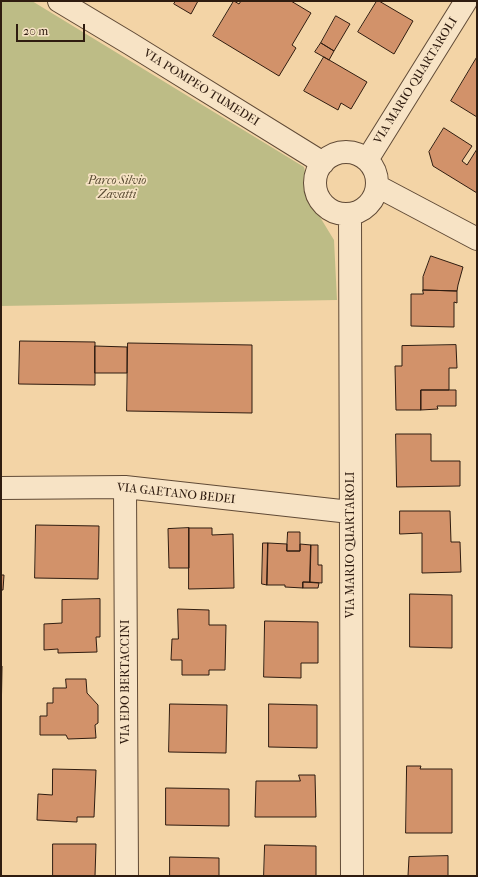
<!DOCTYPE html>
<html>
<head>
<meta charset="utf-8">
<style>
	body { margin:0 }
	#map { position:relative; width:478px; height:877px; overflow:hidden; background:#f3d4a6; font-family:"IM FELL French Canon",serif }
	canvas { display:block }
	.frame { position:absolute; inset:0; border:2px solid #2f1c10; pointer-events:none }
	.scale { position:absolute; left:16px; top:24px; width:69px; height:18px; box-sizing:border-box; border:2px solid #2f1c10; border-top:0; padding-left:5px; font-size:12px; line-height:14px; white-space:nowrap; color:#2f1c10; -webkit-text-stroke:3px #f7e3c5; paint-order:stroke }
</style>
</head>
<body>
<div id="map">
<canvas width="478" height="877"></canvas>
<div class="frame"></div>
<div class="scale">20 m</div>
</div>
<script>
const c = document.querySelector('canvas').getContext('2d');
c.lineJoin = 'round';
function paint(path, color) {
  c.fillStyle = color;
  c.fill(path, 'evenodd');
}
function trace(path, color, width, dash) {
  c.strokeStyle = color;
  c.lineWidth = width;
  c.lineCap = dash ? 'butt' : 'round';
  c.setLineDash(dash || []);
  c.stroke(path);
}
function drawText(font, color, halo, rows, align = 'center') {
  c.font = font + ' "IM FELL French Canon",serif';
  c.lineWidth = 3.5;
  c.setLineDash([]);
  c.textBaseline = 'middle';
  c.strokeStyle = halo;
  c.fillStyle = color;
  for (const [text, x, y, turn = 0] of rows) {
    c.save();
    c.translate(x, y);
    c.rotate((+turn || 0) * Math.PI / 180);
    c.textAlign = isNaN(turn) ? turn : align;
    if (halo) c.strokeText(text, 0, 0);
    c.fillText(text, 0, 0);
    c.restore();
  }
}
paint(new Path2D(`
	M1 1H32L304 167 312 204 334 240 337 300 1 306Z`), '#bdbc86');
const building = new Path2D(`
	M176 1H198L191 14 174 4Z
	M234 1 239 4 241 1H291L311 13 292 45 296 48 279 76 213 36Z
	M377 1H379L413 21 394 54 358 32Z
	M336 16 350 24 334 51 321 43Z
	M321 43 334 51 329 60 315 52Z
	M324 57 367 82 351 109 341 103 338 110 304 91Z
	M477 57V117L451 101Z
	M444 128 472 146 462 161 467 165 477 149V193L433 166 429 152Z
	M431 256 463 267 458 285 457 291 423 290V277Z
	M423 290 457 291V303L454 302V327L411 326V294H423Z
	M20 341 95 342V385L19 384Z
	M128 343 252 345V413L127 411Z
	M456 345 457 368H449V390H421V410H396L395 366H402V346Z
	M95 346 127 347V373H95Z
	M421 390H456V406H437L438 409 421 410Z
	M396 434H431V461H460V486L397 487Z
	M400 511H450L451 542H460L461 572 422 573V533L400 534Z
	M36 525 99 526 98 579 35 578Z
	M189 528V568H169L168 529Z
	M189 528H212V535L233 534 234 588 189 589Z
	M288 532H300V551H287Z
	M263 543H268L267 585 262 584Z
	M268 543 287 544V551H300V544L311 545 310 582H303V588L285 587V585H267Z
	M311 545H318V565H322V583L310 582Z
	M1 575H4L3 590H1Z
	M303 582 319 583 318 588H303Z
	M410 594 452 595V648L410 647Z
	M100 599V637H96L97 652 58 653V649L44 650V624L62 623V600Z
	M178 609 209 610V625H226L225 670H209V675H182V660H171L172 639H178Z
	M265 621 318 622V663H301V678L264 677Z
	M1 666H2L1 724Z
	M66 679H86L87 693 98 705V723L95 725 96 738 68 739 66 735H40V716H47V703H53V688H66Z
	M170 704 227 705 226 753 169 752Z
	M269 704 317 705V748L269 747Z
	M407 766H421L420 769H452V833H406Z
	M53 769 96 770 94 817H77V822L37 820 38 794 52 795Z
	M299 775H315L316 817H255L256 781H300Z
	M166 788 229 789V826L166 825Z
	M53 844H96L95 876H53Z
	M265 845 316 846V876H264Z
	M448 856V876H408L409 857Z
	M170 857 219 858V876H170Z`);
paint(building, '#d2926a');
trace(building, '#2f1c10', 1);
const minor = new Path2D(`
	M59 1 129 43 323 163
	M315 183a31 31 0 1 1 62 0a31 31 0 1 1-62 0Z
	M367 160 466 1
	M377 186 477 239
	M350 214 352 876
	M125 487 127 876
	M1 488 125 487 350 512`);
trace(minor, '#604a36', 24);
trace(minor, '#f7e3c5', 22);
drawText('12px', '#2f1c10', '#f7e3c5', [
	["VIA MARIO QUARTAROLI",416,81,-58],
	["VIA POMPEO TUMEDEI",201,88,32],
	["VIA GAETANO BEDEI",176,494,6],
	["VIA MARIO QUARTAROLI",351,545,-90],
	["VIA EDO BERTACCINI",126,682,-90]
]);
drawText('italic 12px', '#5a4c33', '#f7e3c5', [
	["Parco Silvio",117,181],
	["Zavatti",117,195]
]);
</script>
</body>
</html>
